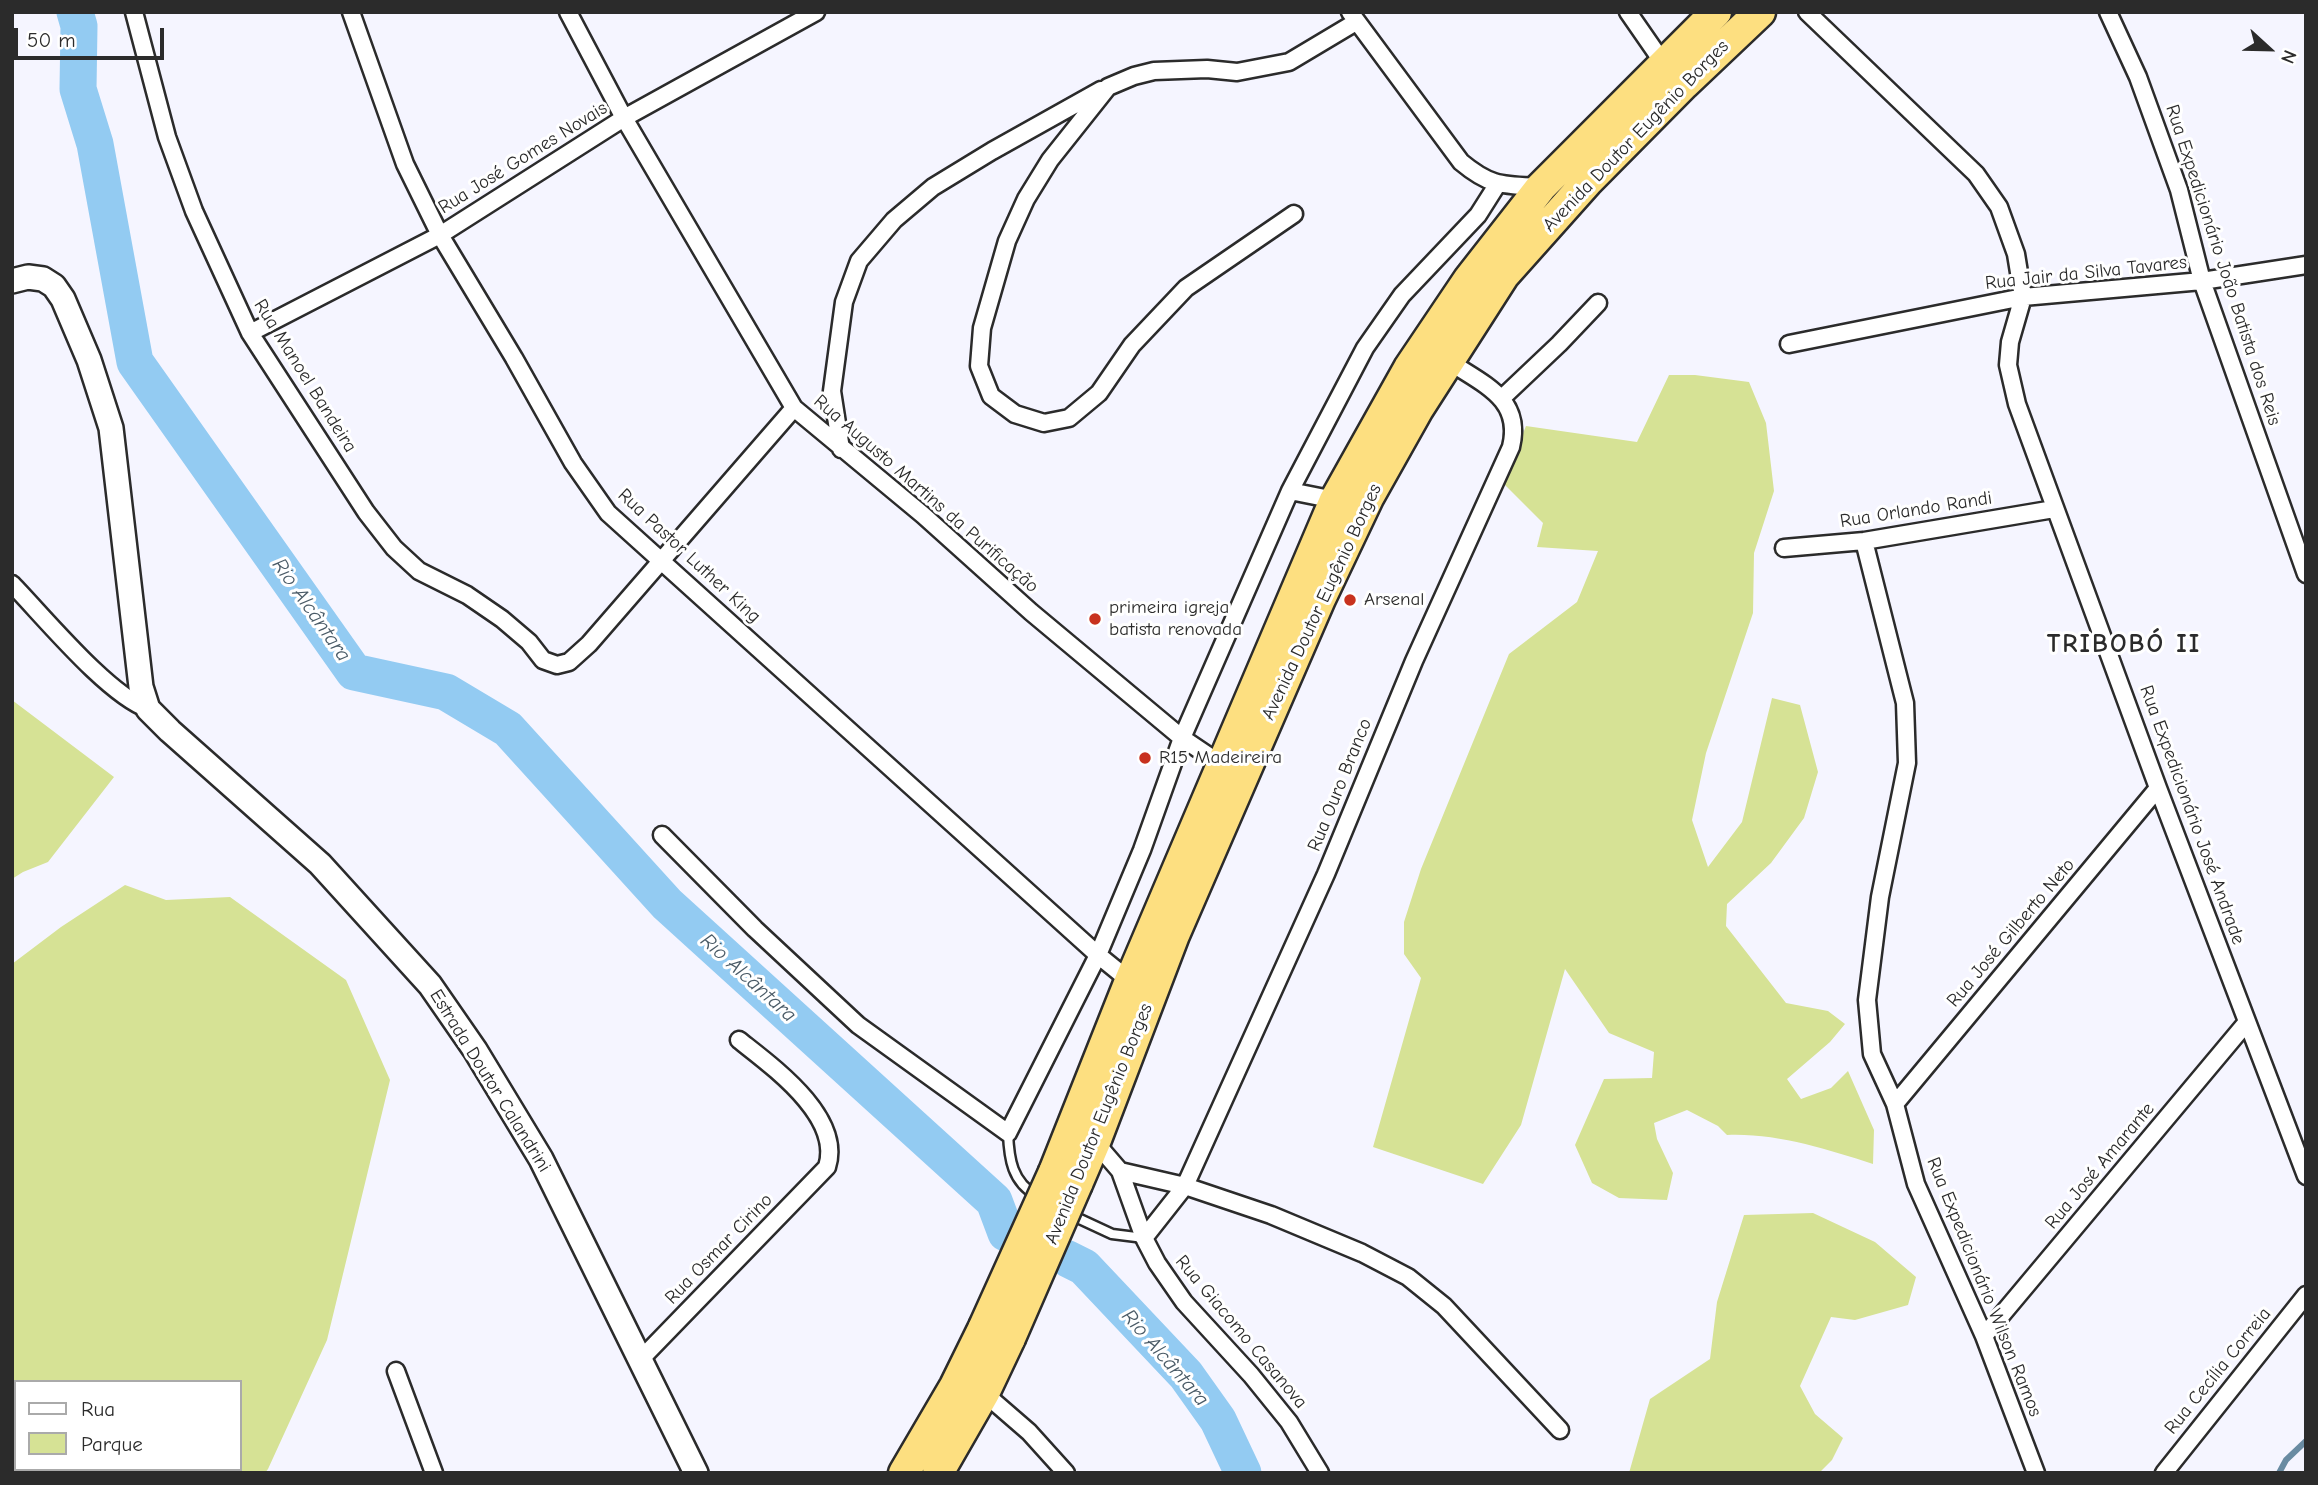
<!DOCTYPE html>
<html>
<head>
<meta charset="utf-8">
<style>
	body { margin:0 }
	#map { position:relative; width:2318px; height:1485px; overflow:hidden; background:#f5f5ff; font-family:"Comic Neue",sans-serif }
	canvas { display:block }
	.frame { position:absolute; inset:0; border:14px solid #2b2b2b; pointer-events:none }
	.legend { position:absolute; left:14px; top:1380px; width:228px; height:91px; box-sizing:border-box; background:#fff; border:2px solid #aaa; margin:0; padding:9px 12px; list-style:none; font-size:21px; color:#2b2b2b }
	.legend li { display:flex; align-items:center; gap:14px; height:35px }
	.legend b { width:35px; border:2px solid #aaa }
	.north { position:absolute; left:2234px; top:14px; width:70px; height:70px; -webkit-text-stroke:5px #fff; paint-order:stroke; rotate:112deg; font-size:19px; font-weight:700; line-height:28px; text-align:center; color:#2b2b2b }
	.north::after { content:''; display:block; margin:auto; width:24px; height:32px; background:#2b2b2b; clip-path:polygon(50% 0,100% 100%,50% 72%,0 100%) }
	.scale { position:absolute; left:14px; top:28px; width:150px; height:32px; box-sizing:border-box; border:4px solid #2b2b2b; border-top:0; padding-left:9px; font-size:21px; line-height:24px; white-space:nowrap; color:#2b2b2b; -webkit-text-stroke:5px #fff; paint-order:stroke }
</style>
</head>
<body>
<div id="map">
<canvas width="2318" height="1485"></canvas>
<div class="frame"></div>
<ul class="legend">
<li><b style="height:9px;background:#fff"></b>Rua</li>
<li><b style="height:19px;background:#d6e295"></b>Parque</li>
</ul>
<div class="north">N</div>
<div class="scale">50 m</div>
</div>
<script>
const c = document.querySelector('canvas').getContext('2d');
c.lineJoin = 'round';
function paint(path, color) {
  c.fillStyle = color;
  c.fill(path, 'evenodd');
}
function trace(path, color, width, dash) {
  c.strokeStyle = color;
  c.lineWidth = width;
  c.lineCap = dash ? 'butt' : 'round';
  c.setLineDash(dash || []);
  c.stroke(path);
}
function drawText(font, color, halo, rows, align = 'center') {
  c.font = font + ' "Comic Neue",sans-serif';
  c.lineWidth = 6;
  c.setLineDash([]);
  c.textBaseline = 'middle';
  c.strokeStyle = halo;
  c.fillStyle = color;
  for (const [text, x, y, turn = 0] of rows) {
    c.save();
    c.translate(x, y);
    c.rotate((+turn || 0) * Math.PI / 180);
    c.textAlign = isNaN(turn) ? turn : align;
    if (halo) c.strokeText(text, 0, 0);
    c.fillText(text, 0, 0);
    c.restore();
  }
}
paint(new Path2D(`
	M1669 375H1695L1749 382 1766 423 1774 491 1754 553 1753 613 1706 753 1692 820 1708 867 1742 822 1772 698 1800 705 1818 772 1804 818 1771 863 1727 904 1726 926 1786 1003 1828 1011 1845 1024 1830 1042 1787 1079 1801 1099 1831 1088 1848 1071 1874 1130 1873 1164C1826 1149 1777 1133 1727 1135L1718 1126 1687 1110 1654 1123 1657 1139 1673 1173 1667 1200 1619 1198 1592 1183 1575 1145 1604 1079 1652 1078 1654 1052 1609 1033 1565 969 1521 1125 1483 1184 1373 1147 1421 978 1404 954V922L1421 869 1509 654 1577 602 1598 551 1537 547 1543 523 1503 483 1526 426 1637 442Z
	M12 700 114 777 48 862 23 872 12 879Z
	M125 885 166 900 230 897 346 980 390 1080 327 1340 268 1469 265 1473H12V964L61 927ZM16 1382H240V1469H16Z
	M1813 1213 1875 1242 1916 1277 1908 1305 1855 1320 1831 1317 1800 1386 1815 1414 1843 1438 1832 1460 1819 1473H1629L1650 1399 1710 1359 1717 1302 1744 1215Z`), '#d6e295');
trace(new Path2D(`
	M2279 1473 2286 1460 2306 1441`), '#698ba2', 6);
trace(new Path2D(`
	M75 12 79 26 78 89 95 144 135 362 354 672 446 692 508 729 667 904 994 1201 1006 1233
	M1068 1259 1084 1267 1186 1375 1218 1420 1243 1473`), '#93cbf2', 37);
const lane = new Path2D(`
	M1008 1133C1009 1159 1012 1182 1037 1196
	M1069 1214 1112 1234 1144 1238`);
const street = new Path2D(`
	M134 12 167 137 194 211 250 333 366 512 394 548 419 571 467 595 502 619 529 642 543 660 557 665 569 662 589 644 794 408
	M351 12 405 164 440 235 514 358 573 463 608 513 1098 955 1130 981
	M568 12 624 118 794 408 923 515 1031 612 1182 738 1222 765
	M1350 12 1461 162C1491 187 1503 185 1541 187
	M1628 12 1664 64
	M1807 12 1976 174 1999 207 2016 254 2023 297 2010 342 2008 365 2017 404 2158 788 2306 1176
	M2108 12 2138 77 2179 190 2202 281 2306 574
	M1294 214 1186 288 1132 345 1099 393 1069 418 1044 423 1015 414 991 396 979 366 982 328 1007 241 1026 199 1050 160 1108 87 1134 76 1154 71 1207 69 1237 72 1289 62 1356 22
	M250 333 440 235 624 118 816 12
	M1789 344 2023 297 2202 281 2306 265
	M1502 398 1559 344 1598 303
	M841 449 832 391 844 302 859 261 894 220 933 187 992 151 1101 90
	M1290 491 1335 500
	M1864 541 1905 703 1907 763 1880 897 1867 1000 1872 1054 1895 1104 1916 1184 1984 1336 2036 1473
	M1784 548 1864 541 2054 509
	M12 584C44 617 108 695 148 709
	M662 835 755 929 858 1025 1008 1133 1098 955 1142 850 1182 738 1290 491 1365 348 1402 295 1478 215 1497 185
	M1895 1104 2158 788
	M1095 1142 1120 1171 1144 1238 1157 1263 1184 1302 1251 1375 1289 1422 1320 1473
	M1120 1171 1185 1186 1271 1215 1362 1253 1408 1277 1444 1306 1560 1430
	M1144 1238 1185 1186 1326 874 1414 661 1511 447C1523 398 1482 384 1447 360
	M1984 1336 2247 1022
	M640 1360 827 1167C843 1117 773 1067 739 1040
	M396 1371 434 1473
	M984 1393 1029 1432 1066 1473
	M2164 1473 2306 1295`);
const secondary = new Path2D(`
	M12 281 28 277 43 279 54 286 63 299 89 360 111 428 141 687 148 709 170 731 320 864 430 985 475 1050 541 1159 696 1473`);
const highway = new Path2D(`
	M1054 1172 1130 981 1335 500 1409 368 1469 279 1541 187 1716 12
	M1077 1184 1095 1142 1174 935 1320 599 1368 498 1418 409 1504 275 1587 182 1684 84 1760 12
	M904 1473 955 1386 984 1327
	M938 1473 984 1393 1010 1338`);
trace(lane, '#2b2b2b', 13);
trace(street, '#2b2b2b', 21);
trace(secondary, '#2b2b2b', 28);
trace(highway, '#2b2b2b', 35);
trace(lane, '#fff', 8);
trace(street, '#fff', 16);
trace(secondary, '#fff', 23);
trace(highway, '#fddf80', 30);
const highwayBridge = new Path2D(`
	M984 1327 1054 1172
	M1010 1338 1077 1184`);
trace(highwayBridge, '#2b2b2b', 35, []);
trace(highwayBridge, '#fddf80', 30);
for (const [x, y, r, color] of [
	[1350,600,7,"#c8321e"],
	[1095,619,7,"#c8321e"],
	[1145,758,7,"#c8321e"]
]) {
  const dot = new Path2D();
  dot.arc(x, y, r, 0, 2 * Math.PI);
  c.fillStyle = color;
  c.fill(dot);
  trace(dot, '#fff', 2.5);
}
drawText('19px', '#2b2b2b', '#fff', [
	["Avenida Doutor Eugênio Borges",1636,136,-46],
	["Rua José Gomes Novais",523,158,-32],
	["Rua Expedicionário João Batista dos Reis",2223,265,72],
	["Rua Jair da Silva Tavares",2086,273,-6],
	["Rua Manoel Bandeira",305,376,58],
	["Rua Augusto Martins da Purificação",926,494,41],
	["Rua Orlando Randi",1916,510,-9],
	["Rua Pastor Luther King",689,556,43],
	["Avenida Doutor Eugênio Borges",1322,602,-65],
	["Rua Ouro Branco",1340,785,-68],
	["Rua Expedicionário José Andrade",2192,815,70],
	["Rua José Gilberto Neto",2011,933,-50],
	["Estrada Doutor Calandrini",490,1081,58],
	["Avenida Doutor Eugênio Borges",1099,1124,-68],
	["Rua José Amarante",2100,1166,-50],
	["Rua Osmar Cirino",719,1249,-46],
	["Rua Expedicionário Wilson Ramos",1984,1287,68],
	["Rua Giacomo Casanova",1241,1332,50],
	["Rua Cecília Correia",2218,1371,-51]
]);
drawText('19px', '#2b2b2b', '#fff', [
	["Arsenal",1364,600],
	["primeira igreja",1109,608],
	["batista renovada",1109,630],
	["R15 Madeireira",1159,758]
], 'left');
drawText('italic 21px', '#4a5b67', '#fff', [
	["Rio Alcântara",311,610,55],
	["Rio Alcântara",748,978,42],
	["Rio Alcântara",1165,1358,49]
]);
c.letterSpacing = '2px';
drawText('bold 26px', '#2b2b2b', '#fff', [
	["TRIBOBÓ II",2124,645]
]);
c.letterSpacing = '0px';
</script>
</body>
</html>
